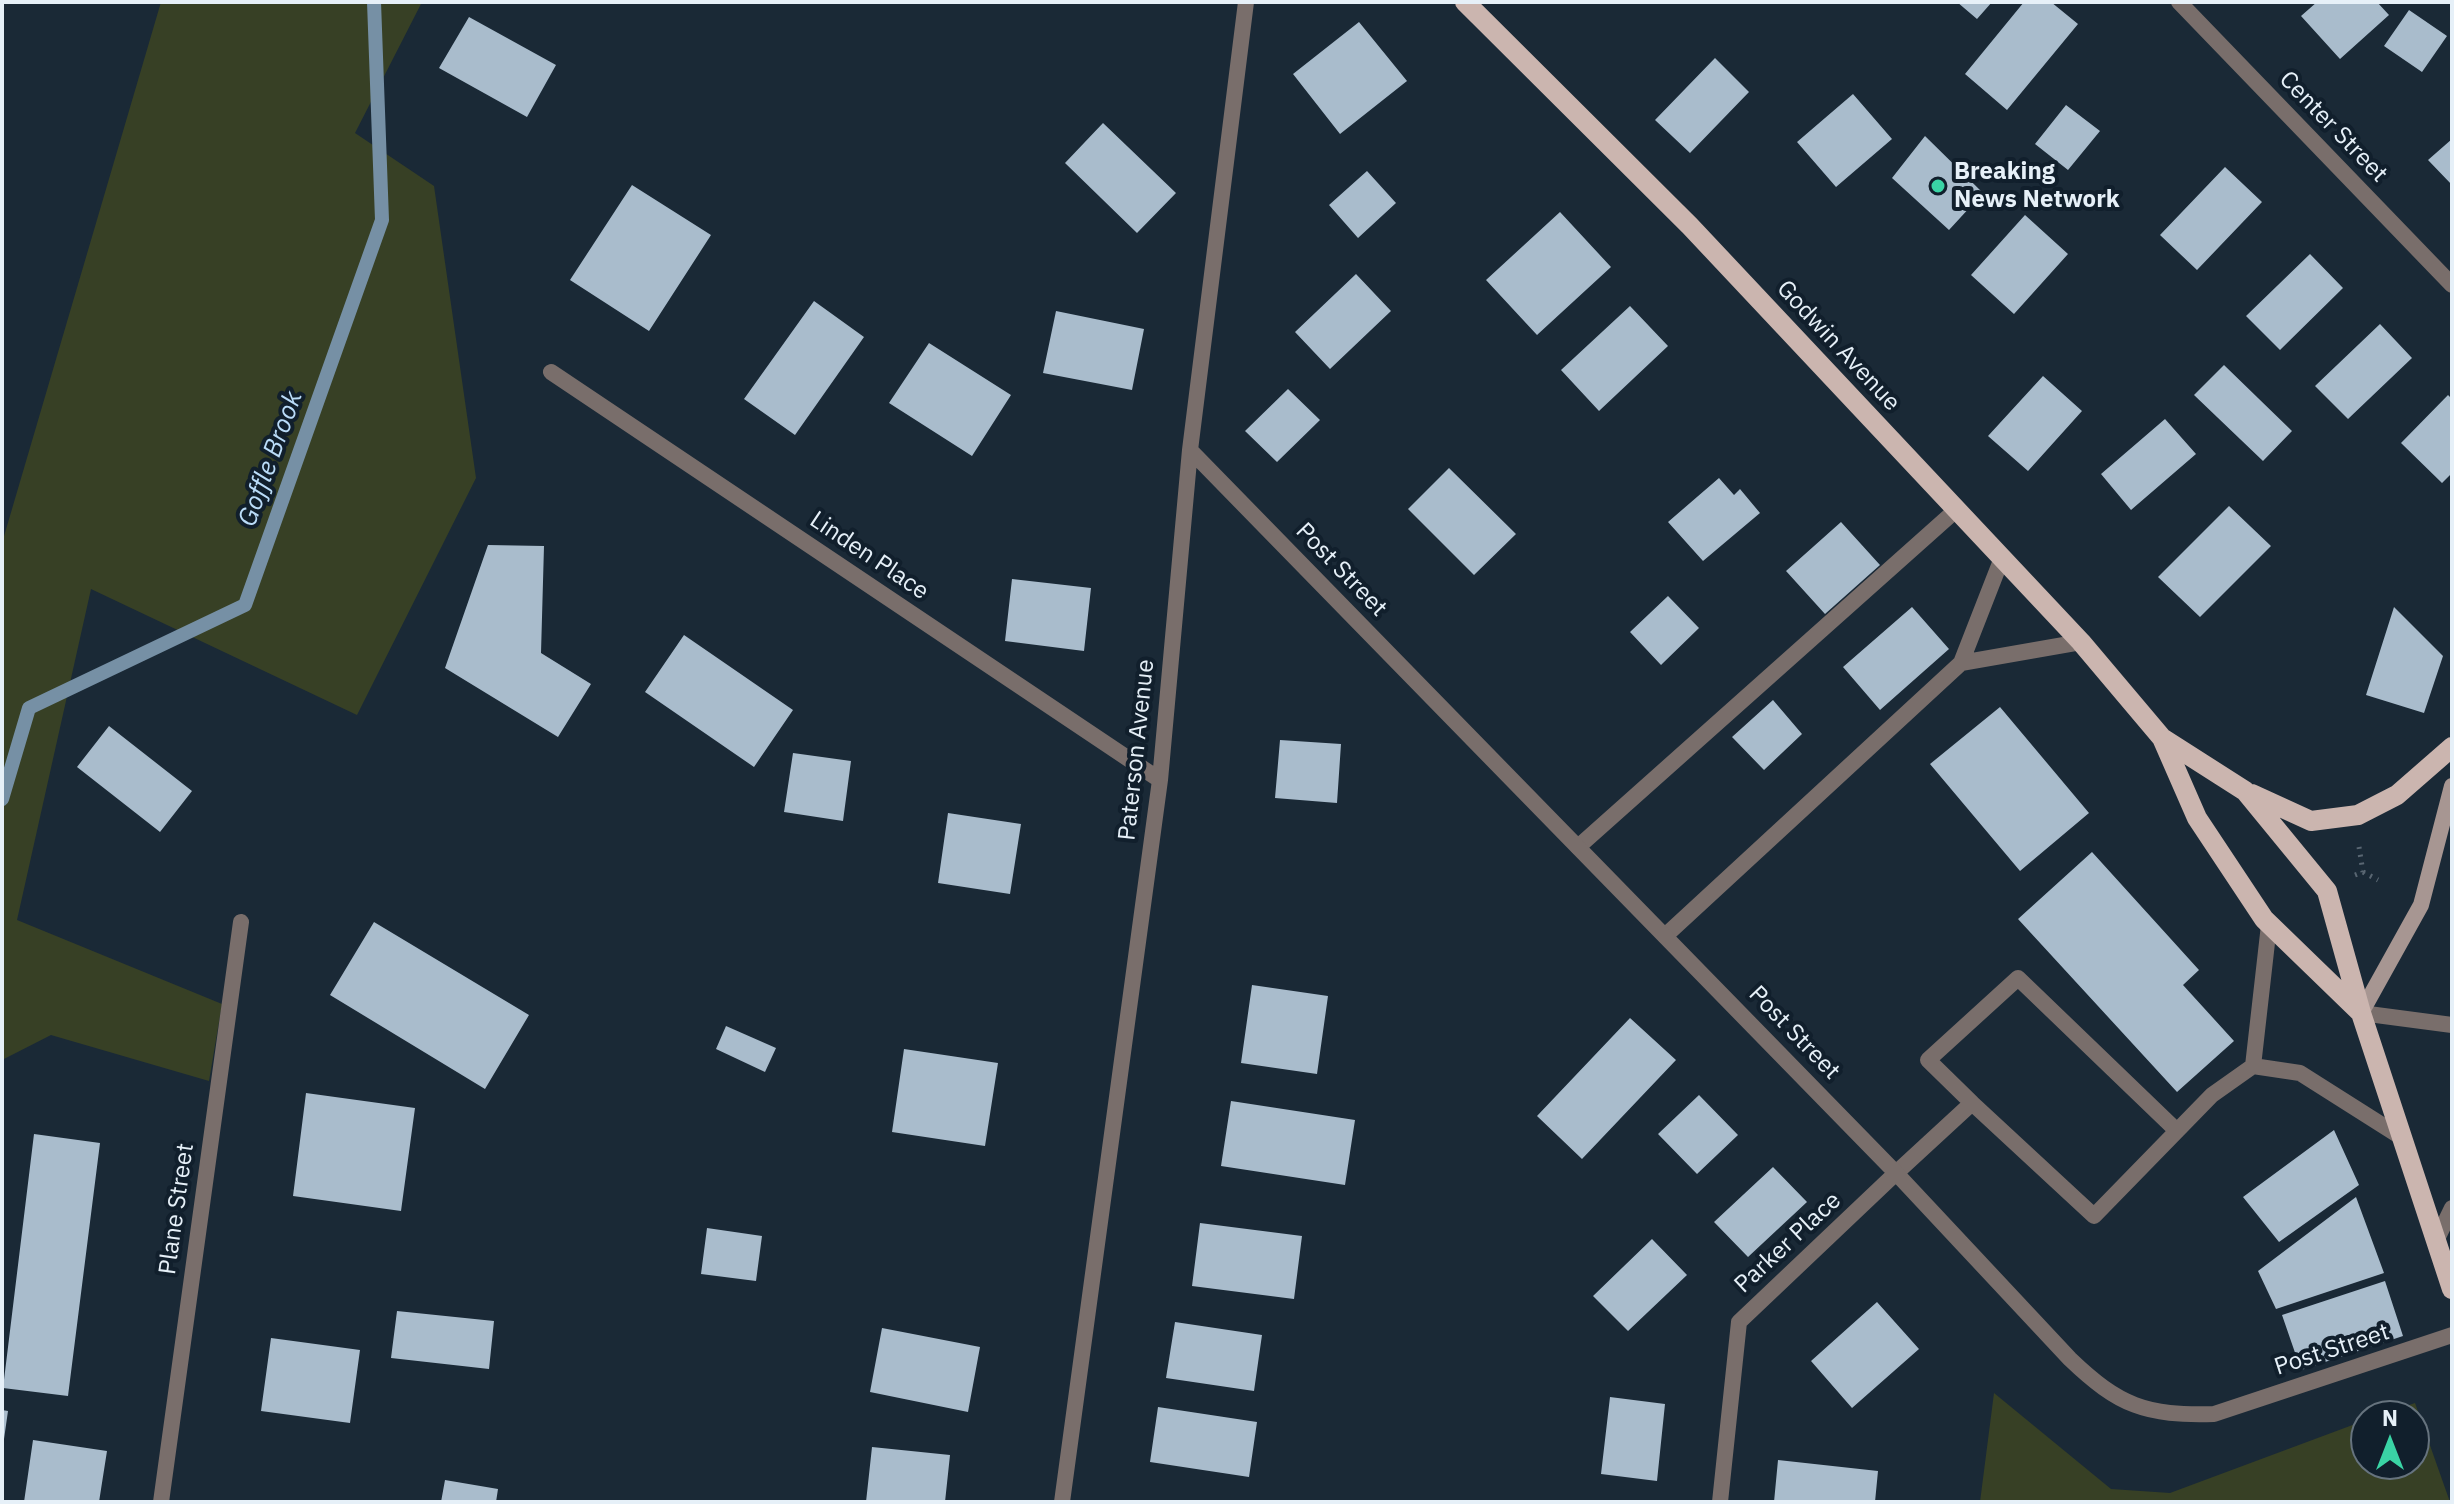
<!DOCTYPE html>
<html>
<head>
<meta charset="utf-8">
<style>
	body { margin:0 }
	#map { position:relative; width:2454px; height:1504px; overflow:hidden; background:#1a2936; font-family:"IBM Plex Sans",sans-serif }
	canvas { display:block }
	.frame { position:absolute; inset:0; border:4px solid #e6f0f8; pointer-events:none }
	.north { position:absolute; left:2350px; top:1400px; width:80px; height:80px; box-sizing:border-box; background:#111f2c; border:2px solid #66737e; border-radius:50%; rotate:0deg; font-size:22px; font-weight:700; line-height:32px; text-align:center; color:#e6f0f8 }
	.north::after { content:''; display:block; margin:auto; width:28px; height:36px; background:#3ad4a5; clip-path:polygon(50% 0,100% 100%,50% 72%,0 100%) }
</style>
</head>
<body>
<div id="map">
<canvas width="2454" height="1504"></canvas>
<div class="frame"></div>
<div class="north">N</div>
</div>
<script>
const c = document.querySelector('canvas').getContext('2d');
c.lineJoin = 'round';
function paint(path, color) {
  c.fillStyle = color;
  c.fill(path, 'evenodd');
}
function trace(path, color, width, dash) {
  c.strokeStyle = color;
  c.lineWidth = width;
  c.lineCap = dash ? 'butt' : 'round';
  c.setLineDash(dash || []);
  c.stroke(path);
}
function drawText(font, color, halo, rows, align = 'center') {
  c.font = font + ' "IBM Plex Sans",sans-serif';
  c.lineWidth = 8;
  c.setLineDash([]);
  c.textBaseline = 'middle';
  c.strokeStyle = halo;
  c.fillStyle = color;
  for (const [text, x, y, turn = 0] of rows) {
    c.save();
    c.translate(x, y);
    c.rotate((+turn || 0) * Math.PI / 180);
    c.textAlign = isNaN(turn) ? turn : align;
    if (halo) c.strokeText(text, 0, 0);
    c.fillText(text, 0, 0);
    c.restore();
  }
}
paint(new Path2D(`
	M161 2H422L355 133 434 186 476 478 357 715 91 589 17 920 222 1004 209 1081 51 1035 2 1060V543Z
	M1994 1393 2111 1489 2170 1493 2366 1420V1464H2414V1416H2378L2415 1403 2450 1502H1980Z`), '#374025');
trace(new Path2D(`
	M2 799 29 708 245 605 382 220 374 2`), '#7690a5', 14);
paint(new Path2D(`
	M1957 2H1992L1977 19Z
	M2024 2H2051L2078 24 2007 110 1965 74Z
	M2317 2H2377L2389 15 2340 59 2301 16Z
	M2409 10 2447 36 2422 72 2384 46Z
	M469 17 556 65 527 117 439 68Z
	M1359 22 1407 81 1340 134 1293 74Z
	M1715 58 1749 92 1690 153 1655 120Z
	M1853 94 1892 139 1836 187 1797 142Z
	M2066 105 2100 131 2068 170 2035 144Z
	M1103 123 1176 193 1137 233 1065 163Z
	M1925 136 1983 193 1949 230 1892 178Z
	M2452 139V185L2428 160Z
	M2225 167 2262 202 2197 270 2160 235Z
	M1367 171 1396 203 1358 238 1329 205Z
	M632 185 711 235 649 331 570 280Z
	M1560 212 1611 267 1537 335 1486 280Z
	M2025 215 2068 254 2014 314 1971 275Z
	M2310 254 2343 288 2280 350 2246 316Z
	M1356 274 1391 311 1330 369 1295 332Z
	M814 301 864 337 795 435 744 399Z
	M1630 306 1668 346 1599 411 1561 370Z
	M1056 311 1144 329 1132 390 1043 373Z
	M2380 324 2412 358 2348 419 2315 386Z
	M929 343 1011 395 972 456 889 403Z
	M2224 365 2292 431 2263 461 2194 395Z
	M2043 376 2082 411 2028 471 1988 436Z
	M1288 389 1320 420 1277 462 1245 431Z
	M2448 395 2452 399V473L2442 483 2401 443Z
	M2165 419 2196 454 2131 510 2101 474Z
	M1449 468 1516 534 1474 575 1408 509Z
	M1719 478 1734 495 1740 489 1760 513 1703 561 1668 522Z
	M2229 506 2271 546 2200 617 2158 577Z
	M1841 522 1880 565 1825 614 1786 571Z
	M488 545 544 546 541 653 591 684 558 737 445 668Z
	M1012 579 1091 588 1084 651 1005 641Z
	M1668 596 1699 628 1661 665 1630 632Z
	M1912 607 1949 649 1880 710 1843 667Z
	M2394 607 2443 656 2424 713 2366 695Z
	M684 635 793 710 754 767 645 692Z
	M1773 700 1802 734 1764 770 1732 737Z
	M2000 707 2089 813 2020 871 1930 764Z
	M109 726 192 791 160 832 77 767Z
	M1280 740 1341 744 1337 803 1275 798Z
	M793 753 851 761 843 821 784 812Z
	M948 813 1021 824 1010 894 938 883Z
	M2092 852 2199 970 2183 985 2234 1041 2177 1092 2018 919Z
	M374 922 529 1015 485 1089 330 995Z
	M1252 985 1328 996 1317 1074 1241 1063Z
	M1630 1018 1676 1060 1582 1159 1537 1116Z
	M726 1026 776 1048 765 1072 716 1049Z
	M904 1049 998 1063 985 1146 892 1132Z
	M306 1093 415 1108 401 1211 293 1196Z
	M1699 1095 1738 1135 1697 1174 1658 1134Z
	M1231 1101 1355 1120 1345 1185 1221 1166Z
	M2334 1130 2359 1185 2279 1242 2243 1197Z
	M34 1134 100 1143 68 1396 3 1388Z
	M1773 1167 1807 1202 1748 1257 1714 1222Z
	M2356 1197 2384 1273 2276 1309 2258 1271Z
	M1200 1223 1302 1236 1294 1299 1192 1286Z
	M707 1228 762 1236 756 1281 701 1274Z
	M1652 1239 1687 1275 1628 1331 1593 1296Z
	M2385 1281 2403 1336 2301 1370 2282 1315Z
	M1877 1302 1919 1349 1852 1408 1811 1361Z
	M397 1311 494 1321 489 1369 391 1358Z
	M1175 1322 1262 1335 1254 1391 1166 1378Z
	M882 1328 980 1347 968 1412 870 1392Z
	M271 1338 360 1350 350 1423 261 1411Z
	M1610 1397 1665 1404 1657 1481 1601 1474Z
	M1158 1407 1257 1422 1249 1477 1150 1462Z
	M2 1410 8 1411 4 1439H2Z
	M33 1440 107 1451 99 1502H24Z
	M872 1447 950 1455 945 1502H866Z
	M1778 1460 1878 1471 1875 1502H1774Z
	M445 1480 498 1489 496 1502H441Z`), '#a9bccc');
trace(new Path2D(`
	M2363 872 2378 880
	M2355 875 2363 872 2359 847`), '#596672', 5, [2, 6]);
trace(new Path2D(`
	M1961 663 2081 642
	M1578 847 1956 510
	M1665 936 1961 663 2002 558
	M2253 1066 2269 925
	M1972 1103 1928 1060 2018 978 2177 1131
	M1896 1173 1972 1103 2094 1216 2212 1095 2253 1066 2300 1073 2401 1137`), '#796e6b', 16);
trace(new Path2D(`
	M2179 2 2452 285
	M551 372 1160 780
	M1190 450 1896 1173 2070 1359C2119 1406 2146 1416 2214 1414L2452 1335
	M2361 1013 2452 1025
	M2436 1241 2452 1208
	M161 1502 241 922
	M1062 1502 1160 780 1190 450 1246 2
	M1720 1502 1739 1322 1896 1173`), '#796e6b', 16);
trace(new Path2D(`
	M2361 1013 2421 905 2452 786`), '#a79692', 16);
trace(new Path2D(`
	M1465 2 1690 226 2081 642 2162 738 2197 818 2264 919 2361 1013
	M2162 738 2245 791 2327 891 2361 1013 2452 1289
	M2252 794 2311 821 2358 815 2397 795 2452 747`), '#cbb5af', 20);
for (const [x, y, r, color] of [
	[1938,186,8,"#3ad4a5"]
]) {
  const dot = new Path2D();
  dot.arc(x, y, r, 0, 2 * Math.PI);
  c.fillStyle = color;
  c.fill(dot);
  trace(dot, '#111f2c', 3);
}
drawText('24px', '#e6f0f8', '#111f2c', [
	["Center Street",2333,127,46],
	["Godwin Avenue",1838,346,47],
	["Linden Place",869,556,34],
	["Post Street",1341,570,46],
	["Paterson Avenue",1137,750,-84],
	["Post Street",1794,1033,46],
	["Plane Street",177,1209,-82],
	["Parker Place",1788,1243,-43],
	["Post Street",2332,1350,-18]
]);
drawText('bold 24px', '#e6f0f8', '#111f2c', [
	["Breaking",1954,172],
	["News Network",1954,200]
], 'left');
drawText('italic 26px', '#badcf8', '#111f2c', [
	["Goffle Brook",271,459,-70]
]);
</script>
</body>
</html>
